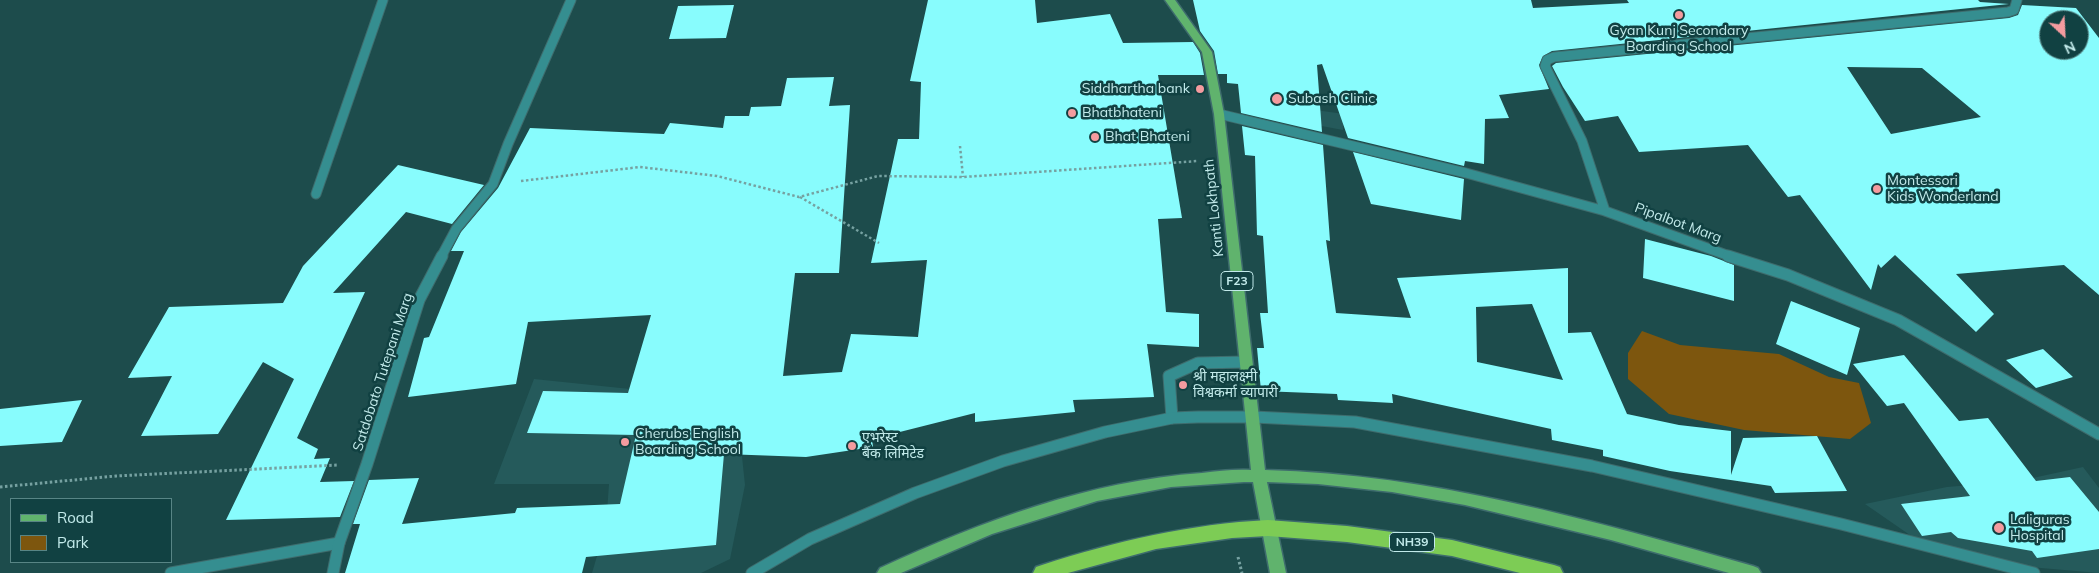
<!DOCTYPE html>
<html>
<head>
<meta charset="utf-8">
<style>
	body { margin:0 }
	#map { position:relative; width:2099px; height:573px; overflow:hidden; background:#1d4c4c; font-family:Mulish,sans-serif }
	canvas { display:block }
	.legend { position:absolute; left:10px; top:498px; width:162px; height:65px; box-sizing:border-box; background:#114142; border:1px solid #588585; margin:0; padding:6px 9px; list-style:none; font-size:15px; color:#c2eaea }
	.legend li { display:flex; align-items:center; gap:10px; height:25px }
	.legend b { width:25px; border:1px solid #588585 }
	.north { position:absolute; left:2039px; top:10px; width:50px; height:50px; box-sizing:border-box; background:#114142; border:1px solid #588585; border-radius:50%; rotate:155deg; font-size:14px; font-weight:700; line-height:20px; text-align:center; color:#c2eaea }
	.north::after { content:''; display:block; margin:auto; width:18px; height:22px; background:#f49b9f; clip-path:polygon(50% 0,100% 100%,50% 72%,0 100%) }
</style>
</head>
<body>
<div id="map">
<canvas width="2099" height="573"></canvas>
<ul class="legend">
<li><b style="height:6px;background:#60b36d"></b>Road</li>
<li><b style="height:14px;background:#7d560e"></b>Park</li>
</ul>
<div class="north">N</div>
</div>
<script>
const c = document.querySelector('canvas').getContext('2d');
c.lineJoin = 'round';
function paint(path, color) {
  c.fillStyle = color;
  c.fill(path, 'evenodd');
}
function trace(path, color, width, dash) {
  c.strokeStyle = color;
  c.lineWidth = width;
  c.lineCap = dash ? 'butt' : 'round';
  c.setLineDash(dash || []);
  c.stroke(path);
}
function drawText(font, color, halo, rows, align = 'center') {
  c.font = font + ' Mulish,"Noto Sans Devanagari",sans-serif';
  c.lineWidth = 5;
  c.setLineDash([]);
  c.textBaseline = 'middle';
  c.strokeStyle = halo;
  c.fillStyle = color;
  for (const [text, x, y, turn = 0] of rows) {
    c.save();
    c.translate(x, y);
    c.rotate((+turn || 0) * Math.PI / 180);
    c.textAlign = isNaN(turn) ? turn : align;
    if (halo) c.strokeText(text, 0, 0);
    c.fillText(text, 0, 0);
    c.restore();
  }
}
paint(new Path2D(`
	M1301 108 1344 114 1343 130 1252 113Z
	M534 379 736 400 745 485 730 559 701 573H592L606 526 609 484H494Z
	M2083 467 2099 488V573L2018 566 1933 551 1865 504 1947 487 2019 481Z`), '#255a5b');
paint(new Path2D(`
	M1642 331 1680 345 1779 354 1829 377 1859 383 1871 423 1850 439 1744 430 1669 414 1628 379V353Z`), '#7d560e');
paint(new Path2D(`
	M928 0H1035L1037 23 1110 14 1123 43 1193 42 1200 53 1204 75H1158L1182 218 1158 219 1166 312 1199 314V347L1147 344 1154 397 1073 400 1075 412 975 422V413L872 439 873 447 806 457 724 454 716 545 586 557 582 573H345L360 524H353L369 480 419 478 402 524 515 513 517 508 620 504 636 435 527 433 543 391 628 393 651 315 528 322 516 384 408 397 424 338 429 337 464 251H451L461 232 498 188 530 128 664 134 670 123 723 128 725 116H749L751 107 781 106 787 78 834 77 829 106 850 105 839 273H795L783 376 842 372 851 334 918 337 927 260 871 263 898 139H919L921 82 910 81Z
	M1193 0H1531L1533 8 1629 3 1627 0H1978L1980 2 2009 4 1552 51 1543 56 1539 65 1549 89 1499 95 1509 118 1485 119 1484 164 1465 161 1464 166 1348 138 1322 64 1317 65 1322 132 1241 113 1238 84 1227 83V74H1218L1214 51 1200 31Z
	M734 5 726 38 669 39 678 6Z
	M2022 5 2076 8 2099 38V295L2064 265 1956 274 1994 314 1976 332 1895 255 1881 268 1878 264 1871 290 1800 195 1788 197 1748 145 1639 152 1618 116 1585 121 1563 87 1552 66 1556 63 2009 18 2018 15ZM2049 20H2079V50H2049ZM1847 67 1922 68 1981 117 1891 134Z
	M1242 126 1323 145 1330 241 1326 240 1336 313 1411 318 1397 278 1568 268V333L1591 332 1627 414 1679 425 1731 431V475L1743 438 1817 436 1847 491 1775 493 1771 486 1670 471 1603 456V450L1552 440 1551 429 1392 394 1393 403 1338 400 1337 394 1261 391 1257 348H1264L1260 313H1268L1263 236 1257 235 1255 156 1245 155ZM1532 304 1563 380 1477 362 1476 307Z
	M1353 152 1464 179 1461 220 1371 204Z
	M398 165 484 185 452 224 406 212 333 293 365 292 297 438 318 449 314 459 330 458 320 482 354 481 340 517 226 520 294 379 263 362 218 434 141 436 172 376 128 378 169 307 283 303 303 266Z
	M1645 239 1711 256 1734 265V301L1643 278Z
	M1791 301 1860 328 1847 375 1776 344Z
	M2043 349 2073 377 2036 388 2006 360Z
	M1904 355 1959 421 1988 418 2036 481 2070 477 2099 512V549L2037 558 2032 551 1958 538 1951 532 1922 536 1901 504 1970 496 1904 403 1887 406 1853 364Z
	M82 400 62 442 0 446V409Z`), '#88fcfd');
const lane = new Path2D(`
	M1172 418 1169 376 1198 363 1245 362
	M171 573 339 543`);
const streetFar1 = new Path2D(`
	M1219 114 1466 173 1605 211 1732 257
	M316 194 383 0
	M1605 211 1582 141 1545 66 1547 60 1554 57 2008 12 2014 10 2017 0
	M441 257 456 229 493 184 508 144 571 0`);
const street = new Path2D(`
	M1728 256 1788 275 1898 320 2099 434
	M333 573 339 543 367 464 419 300 442 256
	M752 573 810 539 915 493 1003 461 1105 432 1172 418 1198 417H1254L1355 422 1592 466 1841 524 2034 573`);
const primary = new Path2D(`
	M1165 0H1175L1212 52 1224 114 1265 470C1433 474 1593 521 1753 566L1758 568 1761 573H1729L1611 540 1465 505 1392 492 1318 484 1267 482 1286 573H1270L1253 482H1244L1171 487 1097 501 992 534 901 573H877L880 568C982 521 1089 481 1202 473 1218 471 1235 469 1251 470L1214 114 1202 52Z`);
const highway = new Path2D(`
	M1268 520 1347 526 1452 540 1554 565 1560 567 1563 573H1520L1452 556 1347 542 1268 536 1232 538 1156 549 1068 573H1033L1036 567 1042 565C1116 541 1190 524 1268 520Z`);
trace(lane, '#3e6c6d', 13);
trace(streetFar1, '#3e6c6d', 11);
trace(street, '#3e6c6d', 13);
trace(primary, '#3e6c6d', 3);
trace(highway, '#3e6c6d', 3);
trace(new Path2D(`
	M960 146 963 177
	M521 181 640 167 717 176 799 197 878 176 963 177 1198 161
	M800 197 879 243`), '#76a1a1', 2.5, [2.5, 2.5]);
trace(new Path2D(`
	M0 487 116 476 339 465
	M1238 557 1242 573`), '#76a1a1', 3, [2.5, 2.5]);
trace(lane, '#358e90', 11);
trace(streetFar1, '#358e90', 9);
trace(street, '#358e90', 11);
paint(primary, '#60b36d');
paint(highway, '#7dcc55');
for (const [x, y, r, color] of [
	[1679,15,5,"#f49b9f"],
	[1200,89,5,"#f49b9f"],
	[1277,99,6,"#f49b9f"],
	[1072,113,5,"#f49b9f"],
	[1095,137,5,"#f49b9f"],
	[1877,189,5,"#f49b9f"],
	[1183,385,5,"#f49b9f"],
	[625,442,5,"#f49b9f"],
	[852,446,5,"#f49b9f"],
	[1999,528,6,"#f49b9f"]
]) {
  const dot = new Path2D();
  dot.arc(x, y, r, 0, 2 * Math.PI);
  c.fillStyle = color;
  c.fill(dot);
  trace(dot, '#114142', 2);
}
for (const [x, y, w] of [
	[1237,281,32],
	[1412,542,45]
]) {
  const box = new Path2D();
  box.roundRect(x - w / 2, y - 9.5, w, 19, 4);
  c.fillStyle = '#114142';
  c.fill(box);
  trace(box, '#c2eaea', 1);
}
drawText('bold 12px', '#c2eaea', null, [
	["F23",1237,281],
	["NH39",1412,542]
]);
drawText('14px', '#c2eaea', '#114142', [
	["Gyan Kunj Secondary",1679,31,"center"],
	["Boarding School",1679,47,"center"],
	["Siddhartha bank",1190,89,"right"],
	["Subash Clinic",1288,99],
	["Bhatbhateni",1082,113],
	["Bhat Bhateni",1105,137],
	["Montessori",1887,181],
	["Kids Wonderland",1887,197],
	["श्री महालक्ष्मी",1193,377],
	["विश्वकर्मा व्यापारी",1193,393],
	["Cherubs English",635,434],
	["Boarding School",635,450],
	["एभरेस्ट",862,438],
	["बैंक लिमिटेड",862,454],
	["Laliguras",2010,520],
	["Hospital",2010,536]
], 'left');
drawText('14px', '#c2eaea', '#114142', [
	["Kanti Lokhpath",1214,208,-96],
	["Pipalbot Marg",1678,223,20],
	["Satdobato Tutepani Marg",383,372,-72]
]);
</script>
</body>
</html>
